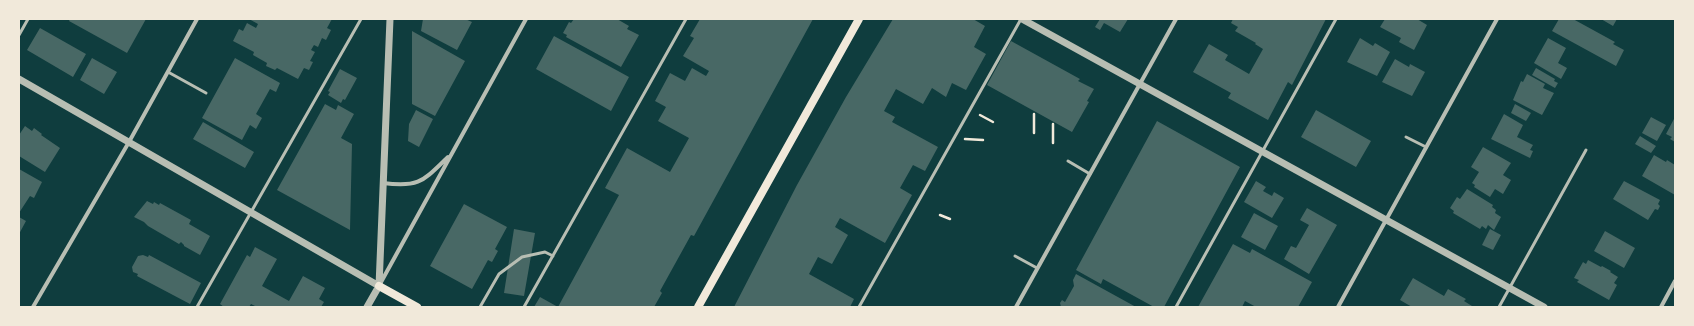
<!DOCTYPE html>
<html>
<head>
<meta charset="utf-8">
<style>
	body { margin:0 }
	#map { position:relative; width:1694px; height:326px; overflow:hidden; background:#0f3d3e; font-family:"Crimson Pro",serif }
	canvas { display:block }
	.frame { position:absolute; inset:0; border:20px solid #f1e9da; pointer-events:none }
</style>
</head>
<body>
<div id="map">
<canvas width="1694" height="326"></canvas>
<div class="frame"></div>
</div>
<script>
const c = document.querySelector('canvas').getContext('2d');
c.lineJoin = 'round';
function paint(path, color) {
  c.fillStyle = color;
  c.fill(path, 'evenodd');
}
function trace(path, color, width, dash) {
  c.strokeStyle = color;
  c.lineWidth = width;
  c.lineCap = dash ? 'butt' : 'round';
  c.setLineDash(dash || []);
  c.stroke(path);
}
paint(new Path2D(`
	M70 19H146L127 53 69 21Z
	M249 19H332L327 28 331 30 326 40 322 38 318 47 314 45 311 50 315 52 310 61 313 62 309 70 304 68 298 79 277 68 275 70 266 66 267 63 253 55 254 52 233 41 239 29 243 31 247 23 256 28 258 24Z
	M423 19H465L472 22 457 50 421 31Z
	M574 19H617L629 26 627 29 639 35 621 67 566 37 567 35 563 33 569 22 571 23Z
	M700 19H813L694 236 691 235 660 291 662 293 654 307H534L540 297 558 307 619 195 605 188 627 148 670 172 689 138 658 121 666 107 655 101 670 73 685 81 692 68 706 76 709 71 683 56 694 38 690 36Z
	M893 19H973L985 26 974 47 986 54 966 90 952 83 946 97 932 88 923 104 896 89 884 111 895 117 892 122 938 147 925 171 913 165 900 188 912 195 885 243 840 218 835 227 848 235 832 264 818 257 809 274 854 299 850 307H734L797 185 846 97Z
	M1100 19H1128L1120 32 1104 23 1100 30 1095 27Z
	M1233 19H1326L1292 85 1288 82 1268 120 1228 98 1231 93 1193 72 1209 44 1228 55 1225 60 1249 74 1263 49 1255 44 1256 43 1235 31 1238 27 1231 23Z
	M1385 19H1417L1427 25 1414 50 1399 42 1401 38 1380 27Z
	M1559 19H1573L1615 42 1613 44 1624 50 1616 66 1552 31Z
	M1601 19H1617L1613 26Z
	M40 28 86 54 73 77 27 50Z
	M412 31 465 61 435 116 412 104Z
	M554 36 629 77 611 111 536 69Z
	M1360 38 1373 46 1375 43 1390 52 1377 76 1347 62Z
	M1548 38 1566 48 1558 63 1567 68 1561 79 1534 63Z
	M1011 41 1080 79 1078 81 1094 89 1087 101 1089 102 1072 132 987 85Z
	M92 58 117 72 104 94 80 80Z
	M235 58 280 83 276 92 270 89 256 114 262 118 256 129 250 125 242 140 202 118Z
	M1395 59 1409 67 1410 64 1425 72 1412 96 1382 82Z
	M1536 68 1555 79 1554 81 1558 83 1555 88 1532 75Z
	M340 69 357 78 345 100 343 99 341 103 328 95 330 92 328 91Z
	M1527 74 1545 84 1543 88 1554 93 1542 115 1513 100 1521 81 1523 82Z
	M325 104 336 110 338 105 354 114 341 138 352 144 350 230 277 190Z
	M1515 104 1531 113 1526 121 1511 113Z
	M416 110 433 119 419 147 408 141 409 124Z
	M1316 110 1371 141 1356 167 1301 137Z
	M1504 114 1523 125 1517 137 1533 145 1530 150 1533 151 1530 158 1491 139Z
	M1651 117 1666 125 1657 141 1642 133Z
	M1675 117V142L1670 139 1672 137 1666 134Z
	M1157 121 1240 167 1164 307H1154L1103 279 1101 284 1076 270Z
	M203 122 254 152 245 168 193 139Z
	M25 126 32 131 34 128 42 134 41 135 60 148 45 172 19 156V135Z
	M1640 136 1656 146 1651 153 1635 144Z
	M1483 147 1511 163 1503 175 1511 180 1503 194 1495 189 1490 197 1474 187 1475 185 1472 183 1479 172 1471 167Z
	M1654 155 1666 162 1667 160 1675 165V195L1642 176Z
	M19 169 42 182 34 198 30 196 19 213Z
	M1256 181 1266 187 1263 191 1272 196 1274 192 1284 198 1272 218 1244 202Z
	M1624 181 1660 200 1658 204 1660 206 1658 210 1655 209 1648 220 1613 199Z
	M1467 189 1493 205 1492 207 1496 210 1495 213 1501 217 1494 230 1488 225 1486 229 1482 226 1480 229 1453 213 1454 211 1450 208 1457 197 1460 199Z
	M147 201 153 204 154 202 159 205 160 203 191 220 189 224 210 236 200 255 184 246V245L181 242 179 244 148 226 144 222 134 217Z
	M464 204 507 227 495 249 498 251 492 262 488 260 472 289 430 266Z
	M1307 208 1337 225 1309 274 1284 259 1291 246 1296 248 1309 225 1300 220Z
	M1254 213 1278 226 1265 250 1241 237Z
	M19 217 26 221 19 234Z
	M514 229 535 233 524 296 504 293Z
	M1490 229 1501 235 1493 250 1482 245Z
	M1605 231 1635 248 1624 268 1594 251Z
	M1233 244 1250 253 1252 249 1312 282 1298 307H1256L1245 301 1242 307H1198Z
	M255 247 277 259 262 286 289 301 303 276 325 288 319 299 324 302 321 307H257L251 304 249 307H224L220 304 247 255 250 257Z
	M143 255 148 257 149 255 201 283 190 304 137 276 138 274 133 272 132 267 138 256Z
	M1588 260 1601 267 1602 266 1611 271 1610 272 1618 277 1614 283 1617 285 1609 300 1577 282 1579 280 1574 278 1583 262 1586 264Z
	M1076 274 1136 307H1061L1060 303 1062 300 1065 302 1074 286 1073 280Z
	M1413 278 1444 296 1448 289 1466 299 1464 301 1472 306 1412 307 1400 300Z`), '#486865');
trace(new Path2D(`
	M980 115 993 122
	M1053 124V143
	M1034 133V114
	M965 139 983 140
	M940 215 950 219`), '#f1e9da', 2.5);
trace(new Path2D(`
	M19 35 28 19
	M168 72 206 93
	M1406 137 1426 147
	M1068 161 1090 174
	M1015 256 1037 268
	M197 307 361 19
	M480 307 499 274 522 257 545 252 553 256
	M524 307 686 19
	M859 307 1021 19
	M1176 307 1336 19
	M1499 307 1586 150`), '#b8beb3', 3);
trace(new Path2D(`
	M383 183C419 188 423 181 448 157
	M380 284 526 19
	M33 307 129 142 197 19
	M1016 307 1176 19
	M1338 307 1497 19
	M1661 307 1675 281`), '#b8beb3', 4);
trace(new Path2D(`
	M1022 19 1544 307
	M19 79 379 286
	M367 307 379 286 390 19`), '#b8beb3', 7);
trace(new Path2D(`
	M379 286 417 307
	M698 307 859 19`), '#f1e9da', 8);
</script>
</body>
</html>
